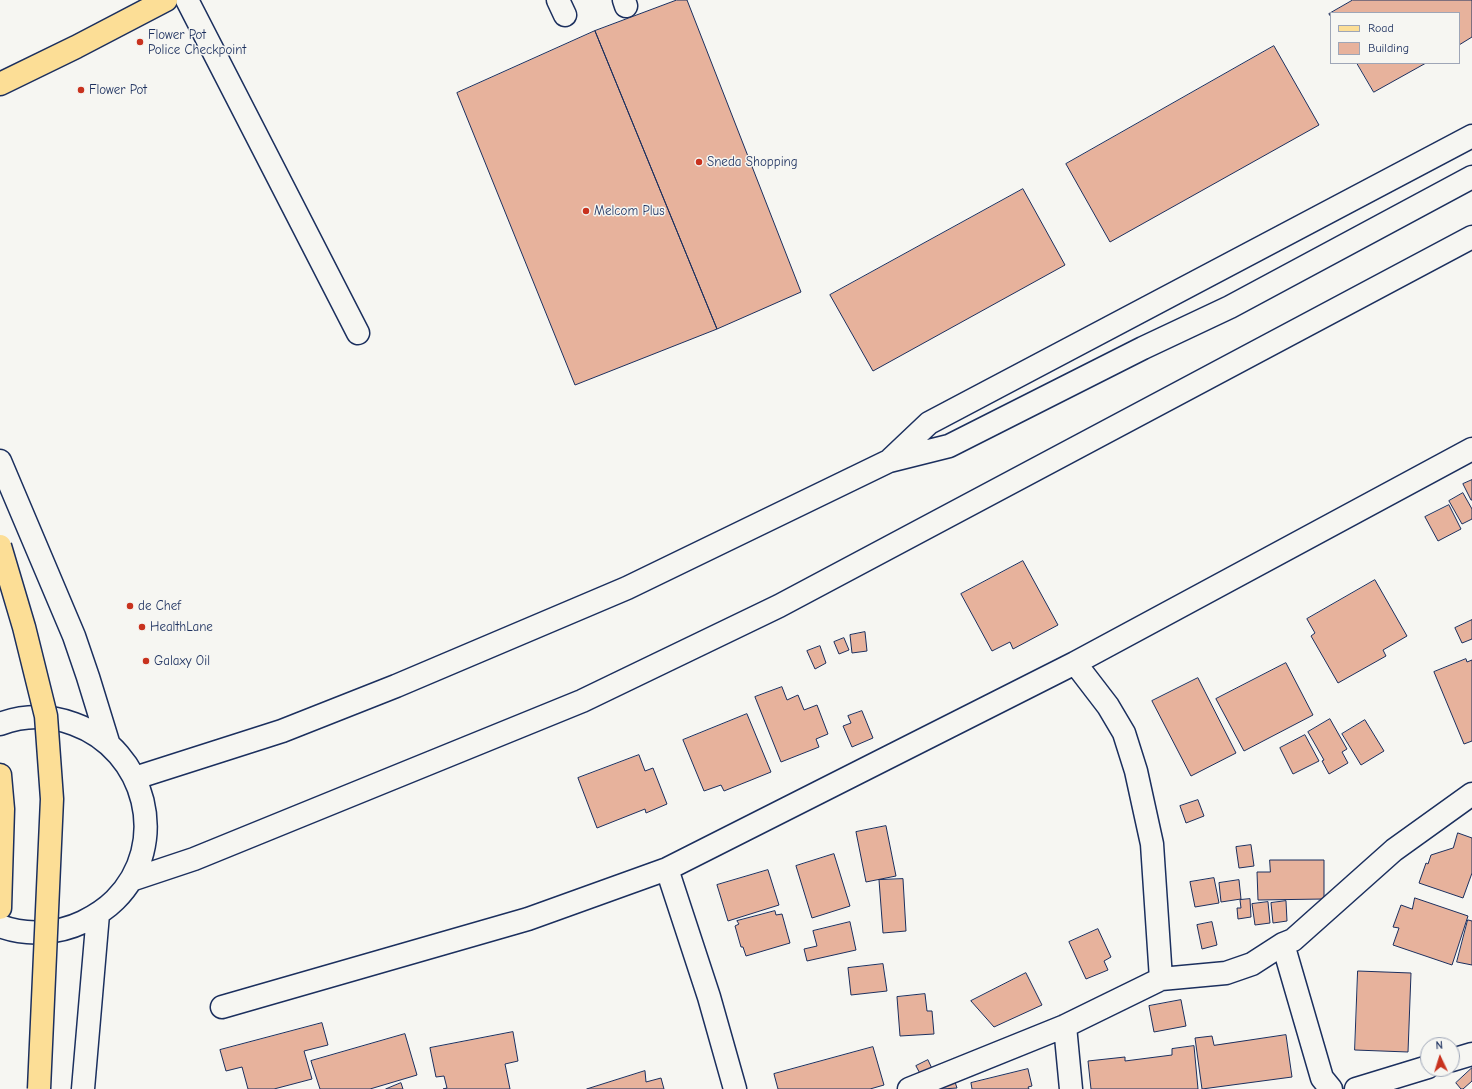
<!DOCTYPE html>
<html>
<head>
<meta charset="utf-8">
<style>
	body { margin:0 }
	#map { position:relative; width:1472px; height:1089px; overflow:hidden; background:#f6f6f2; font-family:"Comic Neue",sans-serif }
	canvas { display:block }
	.legend { position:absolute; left:1330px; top:12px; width:130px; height:52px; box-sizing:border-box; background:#f6f6f2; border:1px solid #9ea6b7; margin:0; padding:5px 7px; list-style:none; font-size:12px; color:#1b2f5e }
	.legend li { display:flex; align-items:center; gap:8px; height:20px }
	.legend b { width:20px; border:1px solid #9ea6b7 }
	.north { position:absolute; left:1420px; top:1037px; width:40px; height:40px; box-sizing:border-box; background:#f6f6f2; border:1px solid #9ea6b7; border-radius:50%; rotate:356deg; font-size:11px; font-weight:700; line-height:16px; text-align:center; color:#1b2f5e }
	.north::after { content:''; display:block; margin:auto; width:14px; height:18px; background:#c8321e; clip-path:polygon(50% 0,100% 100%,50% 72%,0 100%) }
</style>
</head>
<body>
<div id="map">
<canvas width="1472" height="1089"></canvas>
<ul class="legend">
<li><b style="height:5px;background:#fcde96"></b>Road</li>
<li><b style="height:11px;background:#e7b29c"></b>Building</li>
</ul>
<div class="north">N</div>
</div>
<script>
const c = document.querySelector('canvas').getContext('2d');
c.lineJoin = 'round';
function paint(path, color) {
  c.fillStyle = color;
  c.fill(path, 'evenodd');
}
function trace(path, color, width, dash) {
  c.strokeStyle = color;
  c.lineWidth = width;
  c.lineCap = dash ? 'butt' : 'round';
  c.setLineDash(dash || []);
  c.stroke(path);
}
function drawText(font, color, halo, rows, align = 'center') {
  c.font = font + ' "Comic Neue",sans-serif';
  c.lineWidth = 3;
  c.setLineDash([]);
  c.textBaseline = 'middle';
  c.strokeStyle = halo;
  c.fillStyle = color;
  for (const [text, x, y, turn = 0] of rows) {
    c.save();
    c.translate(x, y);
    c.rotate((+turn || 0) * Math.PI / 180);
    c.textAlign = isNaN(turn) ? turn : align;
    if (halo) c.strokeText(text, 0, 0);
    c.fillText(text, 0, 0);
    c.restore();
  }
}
const building = new Path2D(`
	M677 0H687L801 292 717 329 595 31Z
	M1353 0H1472V37L1459 45V13H1331V17L1329 14Z
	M595 31 717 329 575 385 457 93Z
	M1274 46 1319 125 1110 242 1066 164Z
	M1357 63H1426L1374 92Z
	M1023 189 1065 265 873 371 830 295Z
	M1472 480V500H1471L1463 484Z
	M1463 493 1472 509V519L1462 524 1449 501Z
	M1449 505 1461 529 1438 541 1425 517Z
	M1023 561 1058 625 1013 649 1010 642 992 651 961 594Z
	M1375 580 1407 636 1383 650 1386 656 1338 683 1311 636 1315 633 1307 619Z
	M1472 620V639L1462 643 1455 628Z
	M865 632 867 651 852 653 850 635Z
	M844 638 849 650 839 654 834 642Z
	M820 646 826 663 815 669 807 651Z
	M1466 659 1467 662 1472 660V741L1464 744 1434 672Z
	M1286 663 1313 715 1244 751 1216 699Z
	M1198 678 1236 753 1191 776 1152 701Z
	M782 687 787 700 798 695 804 710 817 705 828 734 816 739 819 747 781 762 755 697Z
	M862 711 873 738 852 747 843 726 851 723 848 716Z
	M747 714 771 772 724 791 721 785 704 791 683 740Z
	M1330 719 1347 749 1342 752 1348 763 1329 774 1322 761 1324 760 1308 732Z
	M1365 720 1384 751 1361 765 1342 734Z
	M1305 735 1319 761 1293 774 1280 748Z
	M639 755 645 771 653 768 667 804 646 813 645 809 597 828 578 778Z
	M1198 800 1204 816 1186 823 1180 806Z
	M886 826 896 876 866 882 856 832Z
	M1458 833 1472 838V873L1463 898 1419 883 1426 863 1428 864 1431 855 1453 848Z
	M1251 845 1254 866 1239 868 1236 847Z
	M834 854 850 906 812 918 796 866Z
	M1270 860H1324V899L1258 900 1257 872H1270Z
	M768 870 779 905 728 921 717 885Z
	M1214 878 1219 903 1195 907 1190 882Z
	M903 879 906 931 883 933 879 880Z
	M1239 880 1241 899 1221 902 1219 883Z
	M1415 898 1468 916 1452 965 1393 945 1399 928 1393 927 1401 905 1412 909Z
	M1250 899 1251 917 1238 919 1237 908H1241L1240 900Z
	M1286 901 1287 921 1273 923 1271 903Z
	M1268 902 1270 923 1255 925 1252 904Z
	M775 911 776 915 782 914 790 943 746 956 743 947H741L735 926 739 924 737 921Z
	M1468 920 1472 921V965L1457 962Z
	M850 922 856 950 807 961 804 949 817 946 813 931Z
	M1212 922 1217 945 1202 949 1197 925Z
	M1098 929 1111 957 1104 961 1108 970 1086 979 1069 942Z
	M883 964 887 991 851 995 848 968Z
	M1358 971 1411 973 1408 1052 1355 1050Z
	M1026 973 1042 1005 994 1027 971 1001Z
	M925 994 927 1011H932L934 1034 900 1036 897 997Z
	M1181 1000 1186 1026 1154 1032 1149 1006Z
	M322 1023 328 1045 304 1051 312 1079 274 1089H248L242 1067 226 1071 220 1050Z
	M513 1032 518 1061 505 1064 510 1089H443L447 1088 444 1076 436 1077 430 1048Z
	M405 1034 417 1075 370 1089H320L311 1061Z
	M1286 1035 1292 1077 1202 1089 1195 1038 1212 1036 1214 1045Z
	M1194 1046 1198 1089H1091L1088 1061 1125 1057V1061L1172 1055V1049Z
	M873 1047 884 1085 870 1089H778L774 1074Z
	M928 1060 935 1075 924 1081 916 1066Z
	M1472 1068V1081L1463 1089H1461L1456 1083Z
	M1028 1069 1032 1086 1028 1087 1029 1089H972L971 1083Z
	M645 1071 646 1082 661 1078 664 1089H587Z
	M953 1076 957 1088 942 1089 939 1080Z
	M401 1083 403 1089H386Z`);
paint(building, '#e7b29c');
trace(building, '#1b2f5e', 1);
const minor = new Path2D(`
	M187 0 358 333
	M558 0 565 15
	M624 0 626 6
	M891 459 929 423 1472 136
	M0 461 74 636 88 677 108 742
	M1075 663 1108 706 1124 733 1136 771 1152 844 1161 979
	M0 724C24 715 50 715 74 724 146 750 171 844 115 900 105 910 95 916 83 922 58 934 26 936 0 926
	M135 778 282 731 396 686 627 588 889 461 949 446 1143 348 1230 307 1472 177
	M667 869 709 997 735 1089
	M131 880 194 859 582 701 779 606 1472 237
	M1283 944 1322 1078 1331 1089
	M222 1007 528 919 667 869 1075 663 1472 449
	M1065 1026 1071 1089
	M1452 1060 1472 1054
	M83 1089 98 914
	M909 1089 1065 1026 1161 979 1226 973 1252 964 1283 944 1293 940 1394 850 1472 794
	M1356 1089 1428 1067`);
const major = new Path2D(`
	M0 84 76 47 166 0
	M0 775 3 809 0 908`);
trace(minor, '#1b2f5e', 25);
trace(major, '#1b2f5e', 25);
trace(minor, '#f6f6f2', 22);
trace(major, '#fcde96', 22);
const majorBridge = new Path2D(`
	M0 546 24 627 46 716 52 799 39 1089`);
trace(majorBridge, '#1b2f5e', 25, []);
trace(majorBridge, '#fcde96', 22);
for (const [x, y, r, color] of [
	[140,42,4,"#c8321e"],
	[81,90,4,"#c8321e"],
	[699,162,4,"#c8321e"],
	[586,211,4,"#c8321e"],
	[130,606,4,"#c8321e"],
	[142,627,4,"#c8321e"],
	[146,661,4,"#c8321e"]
]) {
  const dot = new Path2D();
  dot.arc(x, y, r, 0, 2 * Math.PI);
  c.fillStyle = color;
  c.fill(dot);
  trace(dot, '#f6f6f2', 1.5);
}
drawText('13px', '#1b2f5e', '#f6f6f2', [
	["Flower Pot",148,35],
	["Police Checkpoint",148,50],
	["Flower Pot",89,90],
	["Sneda Shopping",707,162],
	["Melcom Plus",594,211],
	["de Chef",138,606],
	["HealthLane",150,627],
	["Galaxy Oil",154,661]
], 'left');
</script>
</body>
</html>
